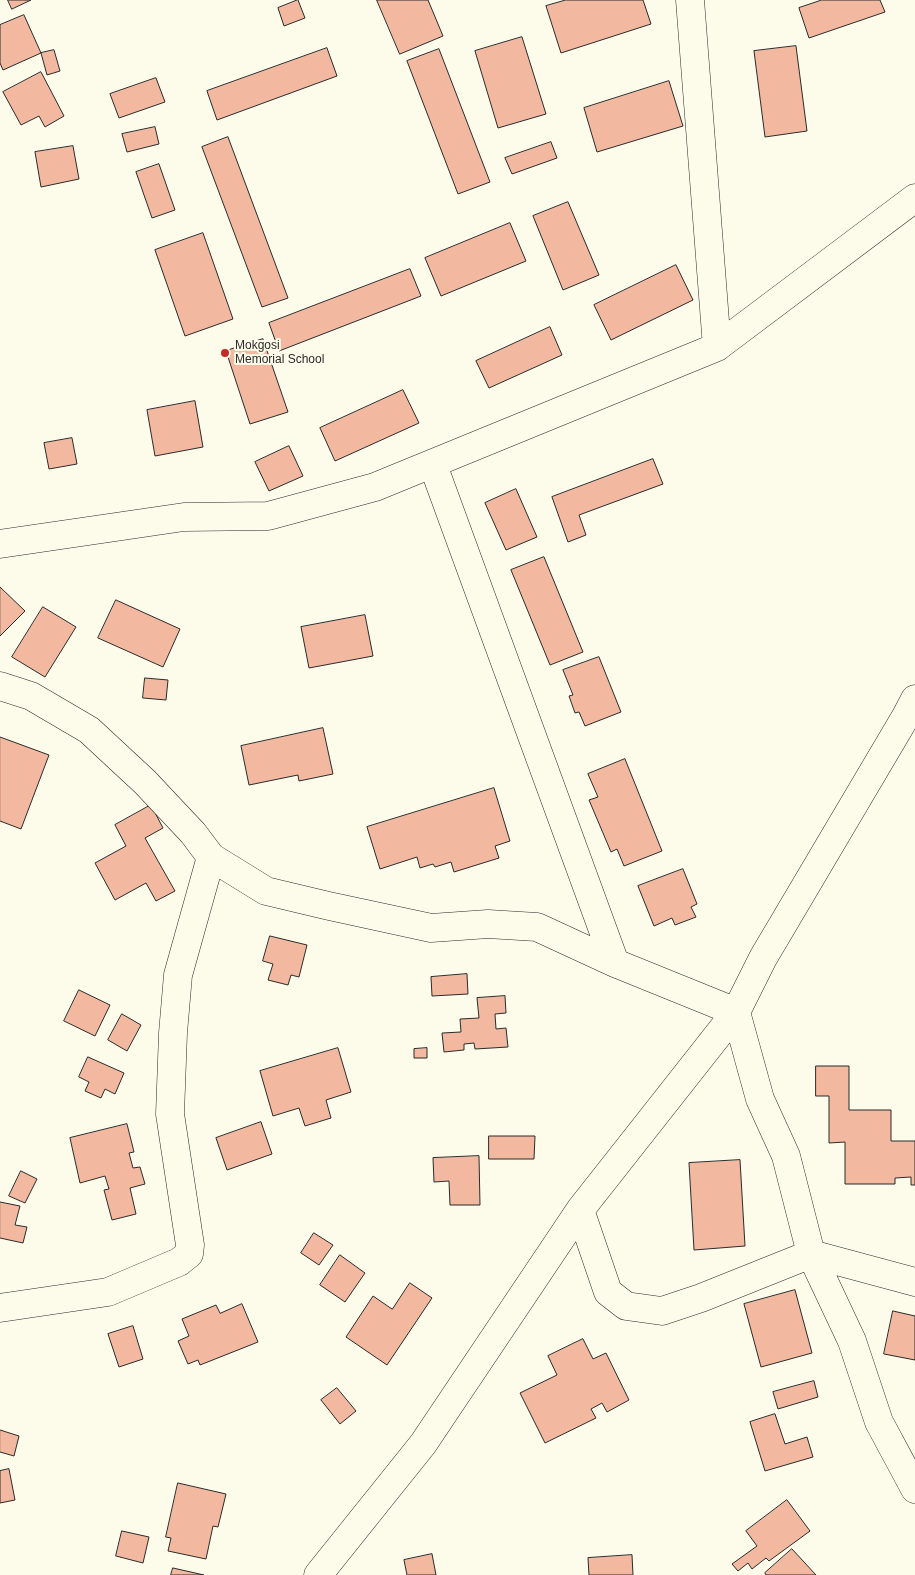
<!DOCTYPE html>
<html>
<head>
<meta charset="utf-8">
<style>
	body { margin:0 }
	canvas { display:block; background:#fdfbea }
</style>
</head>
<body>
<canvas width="915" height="1575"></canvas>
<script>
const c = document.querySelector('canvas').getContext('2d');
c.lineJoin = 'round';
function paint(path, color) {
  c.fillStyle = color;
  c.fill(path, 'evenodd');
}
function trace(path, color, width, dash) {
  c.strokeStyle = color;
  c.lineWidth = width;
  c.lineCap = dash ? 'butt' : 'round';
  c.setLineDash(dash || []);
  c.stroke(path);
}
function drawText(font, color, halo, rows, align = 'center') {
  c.font = font + ' Arial,sans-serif';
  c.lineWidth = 4;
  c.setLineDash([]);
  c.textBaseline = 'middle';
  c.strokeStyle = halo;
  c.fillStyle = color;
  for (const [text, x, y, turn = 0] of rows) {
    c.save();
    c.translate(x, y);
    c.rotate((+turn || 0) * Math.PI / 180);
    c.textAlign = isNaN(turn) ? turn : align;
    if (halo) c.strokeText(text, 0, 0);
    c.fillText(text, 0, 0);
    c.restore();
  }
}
const building = new Path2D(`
	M8 0H31L12 9Z
	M298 0 305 18 284 26 278 8Z
	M377 0H428L443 36 400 54Z
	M566 0H643L651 24 561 53 546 6Z
	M822 0H880L885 12 809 38 799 8Z
	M24 15 41 53 3 70 0 63V25Z
	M522 37 546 114 498 128 475 51Z
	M796 46 807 131 765 137 754 51Z
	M327 48 337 76 217 120 207 91Z
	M439 49 490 182 458 194 407 61Z
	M54 50 60 71 47 75 41 53Z
	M41 72 64 116 45 127 39 116 21 125 3 92Z
	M156 78 165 102 119 118 110 94Z
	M669 81 683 126 597 152 584 108Z
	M155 127 159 144 127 152 122 134Z
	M228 137 288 298 262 307 202 147Z
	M551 142 557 158 512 174 505 158Z
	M73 146 79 179 41 187 35 152Z
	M159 164 175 210 152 218 136 172Z
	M568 202 599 275 563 290 533 216Z
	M510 223 526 261 441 296 425 258Z
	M203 233 233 319 185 336 155 250Z
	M676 265 693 300 611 340 594 305Z
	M410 269 421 296 279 351 269 323Z
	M550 327 562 355 489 388 476 361Z
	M263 339 288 412 250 424 226 351Z
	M403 390 419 423 335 461 320 428Z
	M195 401 203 447 155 456 147 410Z
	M72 438 77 464 49 469 44 443Z
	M289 446 303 476 269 491 255 462Z
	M653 459 663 484 579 515 586 535 568 542 552 497Z
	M516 489 537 537 506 550 485 503Z
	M544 557 583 652 550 665 511 570Z
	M0 587 25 611 0 636Z
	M116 600 180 629 163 667 98 638Z
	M43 607 76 627 45 677 12 657Z
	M365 615 373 656 309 668 301 627Z
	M599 657 621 712 585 726 579 712 575 713 569 696 573 695 563 670Z
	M145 678 168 680 166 700 143 698Z
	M323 728 333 774 299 781 298 775 249 785 241 746Z
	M0 737 49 755 21 829 0 821Z
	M625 759 662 851 624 866 617 849 611 852 589 800 598 797 588 774Z
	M494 788 510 841 495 846 499 858 454 872 451 862 435 867 433 864 420 868 417 857 380 869 367 827Z
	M151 805 163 828 145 838 175 891 156 901 146 883 115 900 95 863 126 846 115 825Z
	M683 869 697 904 691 907 696 917 675 925 672 918 654 926 638 886Z
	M270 936 307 945 299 977 291 975 288 985 268 980 273 964 263 961Z
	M467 974 468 994 432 996 431 977Z
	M79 990 110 1005 95 1036 64 1021Z
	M505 996 506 1013 495 1014 496 1029 506 1028 508 1047 475 1049 474 1043 464 1044V1050L444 1052 442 1033 461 1032 460 1019 479 1018 477 998Z
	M122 1014 141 1025 127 1051 108 1040Z
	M338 1048 351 1092 326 1100 331 1118 305 1126 299 1108 273 1116 260 1071Z
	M427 1048V1058H414V1049Z
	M88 1057 124 1073 115 1094 105 1089 101 1098 85 1091 89 1082 79 1077Z
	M816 1066H849V1110H891V1141H915V1185H911V1177L895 1178V1184H845V1142L829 1143V1096H816Z
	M261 1122 272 1154 227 1170 216 1138Z
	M127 1124 134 1152 129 1153 133 1168 140 1167 145 1184 130 1188 136 1214 112 1220 104 1190 109 1189 105 1176 80 1183 70 1138Z
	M489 1136H535L534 1159H489Z
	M479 1156 480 1205H450L449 1181 434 1182 433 1158Z
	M740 1160 745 1246 694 1250 689 1163Z
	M21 1171 37 1179 25 1203 9 1196Z
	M0 1202 20 1206 15 1225 27 1227 23 1243 0 1238Z
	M314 1233 333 1245 319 1265 301 1253Z
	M340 1255 365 1273 345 1302 320 1285Z
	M410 1283 432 1298 387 1365 346 1337 373 1296 392 1309Z
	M795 1290 812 1353 761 1367 744 1304Z
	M242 1304 258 1342 200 1365 198 1360 188 1364 178 1341 189 1336 182 1319 216 1305 220 1313Z
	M893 1311 915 1316V1360L884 1354Z
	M133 1326 143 1359 119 1367 108 1334Z
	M583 1339 593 1359 606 1353 629 1400 607 1412 602 1403 591 1409 596 1418 545 1443 520 1393 557 1375 548 1356Z
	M814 1381 818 1397 778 1409 773 1392Z
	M337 1388 356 1411 340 1424 321 1400Z
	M775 1414 785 1444 807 1437 813 1457 765 1471 750 1422Z
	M0 1430 19 1436 14 1456 0 1452Z
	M9 1469 15 1500 0 1503V1471Z
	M178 1483 226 1494 218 1527 213 1526 206 1559 168 1551 171 1538 166 1537Z
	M787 1500 810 1531 769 1561 766 1558 752 1569 748 1563 738 1571 732 1564 757 1546 746 1531Z
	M122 1531 149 1537 143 1563 116 1556Z
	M792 1549 816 1575H766L765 1573Z
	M432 1554 436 1575H407L404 1560Z
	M632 1555 633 1575H589L588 1558Z
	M173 1568 204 1575H171Z`);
paint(building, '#f2b8a0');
trace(building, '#2b2b2b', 1);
const minor = new Path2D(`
	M690 0 717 347
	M433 465 615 963
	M0 544 184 517 268 516 375 487 717 347 915 198
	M0 686 31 696 89 730 145 782 193 833 211 857 266 891 329 906 431 928 488 924 537 927 615 963 736 1012 760 1099 786 1156 811 1254 852 1341 879 1422 915 1489
	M580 1210 608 1292 626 1306 662 1311 701 1298 811 1254 915 1282
	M0 1308 108 1292 179 1262 189 1254 190 1245 170 1114 173 1033 178 975 211 857
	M318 1575 423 1444 580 1210 736 1012 763 958 905 718 915 699`);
trace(minor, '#2b2b2b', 29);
trace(minor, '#fdfbea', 28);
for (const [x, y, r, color] of [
	[225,353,5,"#c62828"]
]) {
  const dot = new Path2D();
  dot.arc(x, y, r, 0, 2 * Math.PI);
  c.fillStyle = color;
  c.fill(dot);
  trace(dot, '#fdfbea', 2);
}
drawText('12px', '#2b2b2b', '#fdfbea', [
	["Mokgosi",235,346],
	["Memorial School",235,360]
], 'left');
</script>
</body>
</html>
